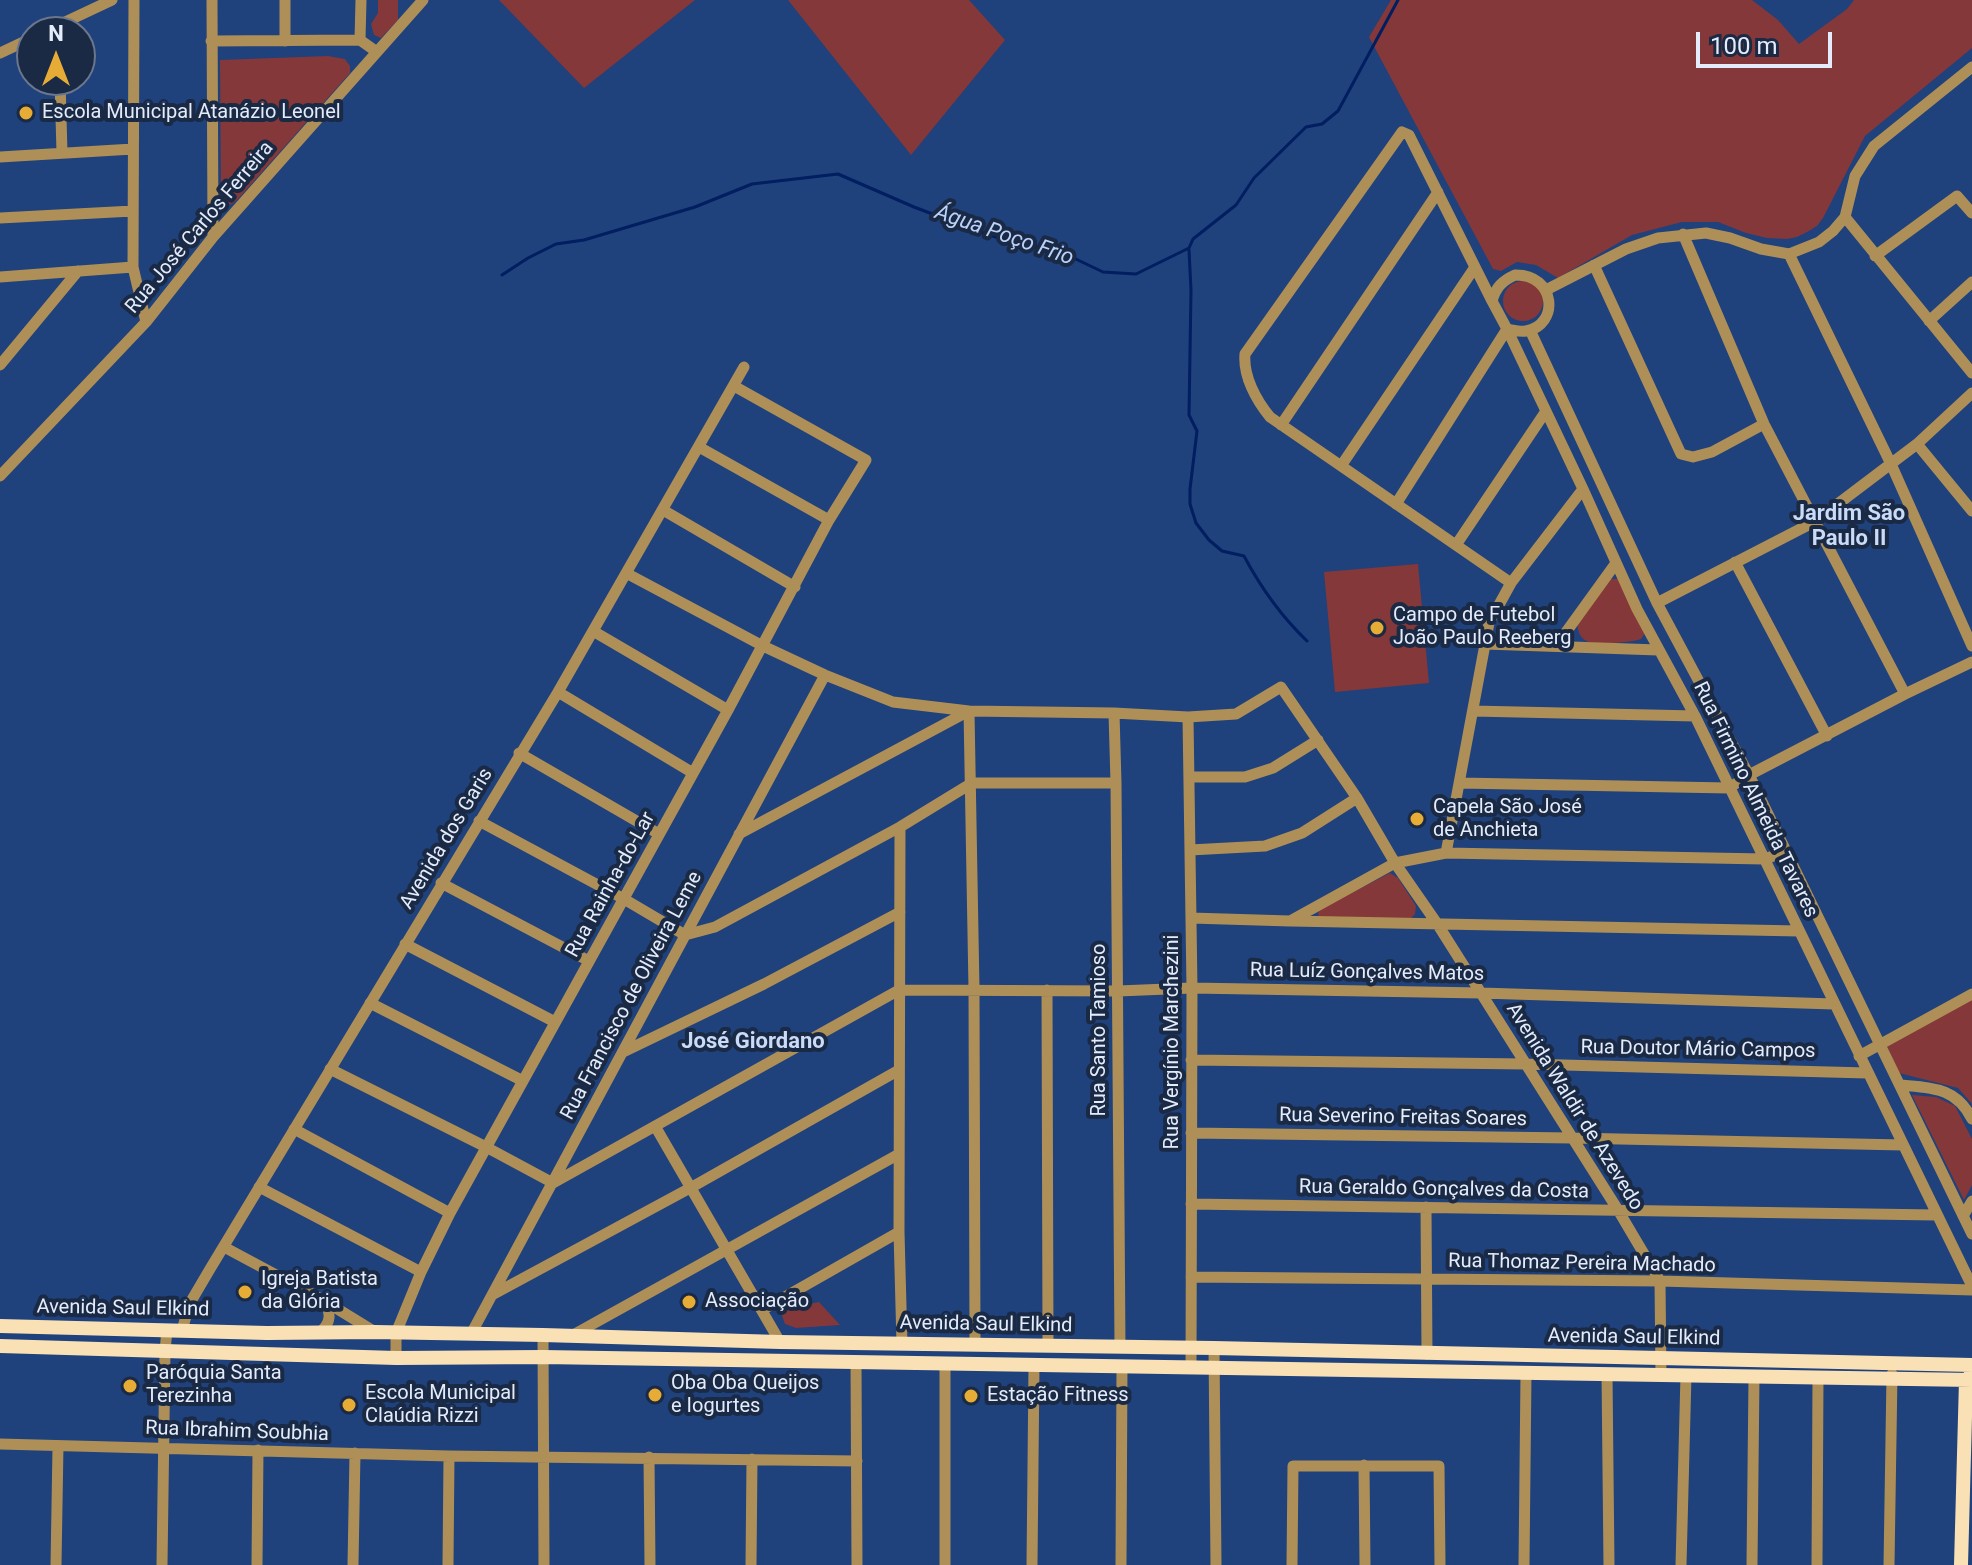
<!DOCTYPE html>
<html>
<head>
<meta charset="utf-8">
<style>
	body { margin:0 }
	#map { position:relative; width:1972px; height:1565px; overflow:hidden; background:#1f417c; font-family:Roboto,sans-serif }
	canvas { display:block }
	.north { position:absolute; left:16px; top:16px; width:80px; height:80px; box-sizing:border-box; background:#1a2944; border:2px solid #6b778d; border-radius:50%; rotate:0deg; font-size:22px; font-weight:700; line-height:32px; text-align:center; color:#e4ecfb }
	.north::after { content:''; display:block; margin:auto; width:28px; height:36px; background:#e6ac36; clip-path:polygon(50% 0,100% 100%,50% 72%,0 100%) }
	.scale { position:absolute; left:1696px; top:32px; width:136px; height:36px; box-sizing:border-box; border:4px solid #e4ecfb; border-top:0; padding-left:10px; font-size:24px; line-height:28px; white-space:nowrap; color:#e4ecfb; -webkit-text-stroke:6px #1a2944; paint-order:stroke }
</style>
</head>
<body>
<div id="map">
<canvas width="1972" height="1565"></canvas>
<div class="north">N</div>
<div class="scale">100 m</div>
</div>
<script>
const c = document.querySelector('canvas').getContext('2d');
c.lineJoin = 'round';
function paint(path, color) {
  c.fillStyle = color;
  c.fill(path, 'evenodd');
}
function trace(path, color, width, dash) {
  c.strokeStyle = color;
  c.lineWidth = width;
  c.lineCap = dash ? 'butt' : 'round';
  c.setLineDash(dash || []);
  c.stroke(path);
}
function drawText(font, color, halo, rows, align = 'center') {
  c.font = font + ' Roboto,sans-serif';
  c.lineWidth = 8;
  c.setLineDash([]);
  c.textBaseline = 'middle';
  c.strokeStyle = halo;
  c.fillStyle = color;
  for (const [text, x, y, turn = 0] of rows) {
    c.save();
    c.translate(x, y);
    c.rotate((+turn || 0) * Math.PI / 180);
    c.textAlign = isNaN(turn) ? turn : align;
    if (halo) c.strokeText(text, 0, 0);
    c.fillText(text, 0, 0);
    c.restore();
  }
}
paint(new Path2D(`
	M378 0H398V20L381 38 374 35 371 24 378 13Z
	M499 0H695L584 88Z
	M788 0H969L1005 40 911 155Z
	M1391 0H1752L1778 20 1799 44 1847 9 1854 0H1972V48L1865 136 1823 218 1817 226 1807 232 1797 237 1787 239 1767 238 1746 233 1718 222H1682L1632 235 1558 278 1536 265 1517 262 1501 271 1493 269 1369 37Z
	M328 56 345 59 350 66V73L238 199C233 204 227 208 221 202L220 60Z
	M1503 301a20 20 0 1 1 40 0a20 20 0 1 1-40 0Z
	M1418 564 1429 683 1335 692 1324 572Z
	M1610 579H1619L1646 632 1641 639C1632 642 1623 642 1613 643 1595 644 1578 646 1577 622Z
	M1390 873 1398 878 1416 906 1415 914 1409 920 1319 918 1318 913 1320 909Z
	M1972 997V1104L1958 1088 1899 1073 1886 1044Z
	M1912 1095 1936 1097 1955 1106 1972 1139V1185L1964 1200Z
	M819 1302 840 1325 796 1328 785 1324 780 1310Z`), '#843839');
trace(new Path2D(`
	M1189 250 1191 290 1189 415 1197 431 1190 489V504L1196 523 1209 540 1222 551 1244 556C1261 588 1281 616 1307 641
	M502 275 528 258 556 244 584 240 695 207 752 184 838 174 914 207 977 231 1015 243 1059 251 1103 272 1136 274 1189 248 1193 239 1236 205 1254 178 1306 127 1322 124 1338 111 1398 0`), '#001e60', 3);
trace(new Path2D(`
	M134 0 133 267 146 322
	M212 0 213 237
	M361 0 360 40 377 52
	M44 32 112 0
	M211 41 360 40
	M285 41V0
	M0 53 32 38
	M60 80 62 153
	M0 157 133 149
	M1845 217 1972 373
	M0 218 133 211
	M1683 234 1764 424 1905 694
	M1789 254 1891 464 1972 646
	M1875 256 1957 196 1972 213
	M1594 265 1681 454 1693 457 1712 452 1764 424
	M1515 275C1556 274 1560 325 1526 331 1520 332 1513 330 1507 329L1492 301C1496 287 1502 281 1515 275Z
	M0 277 133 267
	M1546 290 1626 249 1658 238 1706 233 1730 238 1761 249 1789 254 1819 242 1833 231 1845 217 1855 176 1874 146 1972 67
	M1492 301 1409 135 1402 132 1245 354C1243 376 1256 400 1270 417L1511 583
	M1929 321 1972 282
	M1507 329 1583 489 1637 609 1695 716 1972 1286
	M1530 330 1657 603 1749 775 1972 1234
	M0 365 78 271
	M1281 425 1438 192
	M1917 444 1972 511
	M699 447 829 520
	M1341 466 1475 267
	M0 476 146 322 213 237 423 0
	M1396 504 1507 329
	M663 510 795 587
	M1456 545 1546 411
	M1735 562 1827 736
	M626 573 763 646 825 675 893 702 969 711 1114 713 1188 717 1236 714 1281 687 1357 798 1395 863 1438 925 1618 1210 1660 1281 1661 1375
	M1657 603 1814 522 1917 444 1972 393
	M593 631 728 710
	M1485 644 1658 650
	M1556 646 1616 563
	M558 692 693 773
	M1473 711 1695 716
	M1114 713 1116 783 1120 1347
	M1188 717 1192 988 1191 1367
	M519 753 659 834
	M1190 777H1245L1273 768 1318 740
	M1460 783 1729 788 1749 775 1905 694 1972 662
	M479 821 624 899 685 935 715 927 900 827 972 783H1116
	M900 827 899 1232 902 1344
	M739 834 969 711 974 989 975 1344
	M1190 850 1265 846 1302 833 1357 798
	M1446 853 1489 623 1511 583 1583 489
	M441 883 589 961
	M1191 918 1290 921 1395 863 1446 853 1764 859 1786 852
	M1291 921 1799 931
	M405 944 555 1022
	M1047 990 1048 1346
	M370 1003 523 1081
	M623 1052 764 984 900 912
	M1859 1056 1972 994
	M1191 1060 1526 1064 1867 1073
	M330 1069 486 1147 553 1183 899 990 1118 991 1192 988 1481 993 1834 1004
	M1900 1085C1932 1088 1956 1087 1972 1119
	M655 1126 780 1342
	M294 1129 450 1213
	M1191 1133 1572 1138 1903 1145
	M259 1187 421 1272
	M1191 1204 1936 1215
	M1426 1207 1427 1354
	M1963 1216 1972 1201
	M224 1247 323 1300 375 1332
	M1191 1277 1660 1281 1972 1290
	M492 1295 692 1187 899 1070
	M762 1310 899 1232
	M182 1330 190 1303 210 1269 558 692 744 367
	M319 1333C332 1323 331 1313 324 1300
	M471 1334 825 675
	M543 1335 544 1565
	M573 1335 899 1154
	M1214 1348 1216 1565
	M396 1358V1333L421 1272 450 1213 728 710 829 520 866 460 734 386
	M856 1362 857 1565
	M945 1363V1565
	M1607 1374 1609 1565
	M0 1444 449 1456 857 1461
	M649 1457 650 1565
	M1364 1465 1365 1565
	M56 1565 58 1446
	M162 1565 165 1351 167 1330
	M257 1565 258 1450
	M353 1565 355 1453
	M448 1565 449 1456
	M751 1565 752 1459
	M1032 1565 1034 1365
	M1121 1565 1122 1366
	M1292 1565 1293 1466H1439L1440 1565
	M1524 1565 1526 1373
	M1681 1565 1686 1375
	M1752 1565 1754 1377
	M1817 1565 1818 1378
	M1889 1565 1892 1374`), '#ae8f57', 11);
trace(new Path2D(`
	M0 1326 267 1333 375 1332 543 1335 780 1342 1214 1348 1972 1365
	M0 1346 396 1358 543 1357 1972 1380
	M1961 1565 1966 1380 1972 1375`), '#f9e0b5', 14);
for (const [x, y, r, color] of [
	[26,113,8,"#e6ac36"],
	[1377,628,8,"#e6ac36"],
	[1417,819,8,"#e6ac36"],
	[245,1292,8,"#e6ac36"],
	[689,1302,8,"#e6ac36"],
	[130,1386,8,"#e6ac36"],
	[655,1395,8,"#e6ac36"],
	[971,1396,8,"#e6ac36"],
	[349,1405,8,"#e6ac36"]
]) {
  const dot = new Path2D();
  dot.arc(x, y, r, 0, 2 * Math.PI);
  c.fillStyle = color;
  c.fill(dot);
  trace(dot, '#1a2944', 3);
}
drawText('20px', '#e4ecfb', '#1a2944', [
	["Escola Municipal Atanázio Leonel",42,113],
	["Campo de Futebol",1393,616],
	["João Paulo Reeberg",1393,639],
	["Capela São José",1433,808],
	["de Anchieta",1433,831],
	["Igreja Batista",261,1280],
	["da Glória",261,1303],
	["Associação",705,1302],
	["Paróquia Santa",146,1374],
	["Terezinha",146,1397],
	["Oba Oba Queijos",671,1384],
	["e Iogurtes",671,1407],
	["Escola Municipal",365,1394],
	["Claúdia Rizzi",365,1417],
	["Estação Fitness",987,1396]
], 'left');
drawText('20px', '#e4ecfb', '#1a2944', [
	["Rua José Carlos Ferreira",200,228,-50],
	["Rua Firmino Almeida Tavares",1755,800,64],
	["Avenida dos Garis",447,839,-59],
	["Rua Rainha-do-Lar",611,885,-61],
	["Rua Luíz Gonçalves Matos",1367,973,1],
	["Rua Francisco de Oliveira Leme",632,996,-62],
	["Rua Santo Tamioso",1100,1030,-90],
	["Rua Vergínio Marchezini",1173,1042,-90],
	["Rua Doutor Mário Campos",1698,1050,1],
	["Avenida Waldir de Azevedo",1574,1107,58],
	["Rua Severino Freitas Soares",1403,1118,1],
	["Rua Geraldo Gonçalves da Costa",1444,1190,1],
	["Rua Thomaz Pereira Machado",1582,1264,1],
	["Avenida Saul Elkind",123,1309,1],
	["Avenida Saul Elkind",986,1325,1],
	["Avenida Saul Elkind",1634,1338,1],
	["Rua Ibrahim Soubhia",237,1432,2]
]);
drawText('italic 22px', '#bad2fa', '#1a2944', [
	["Água Poço Frio",1004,236,19]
]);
drawText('bold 22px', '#cadbf8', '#1a2944', [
	["Jardim São",1849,514],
	["Paulo II",1849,539],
	["José Giordano",753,1042]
]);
</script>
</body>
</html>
